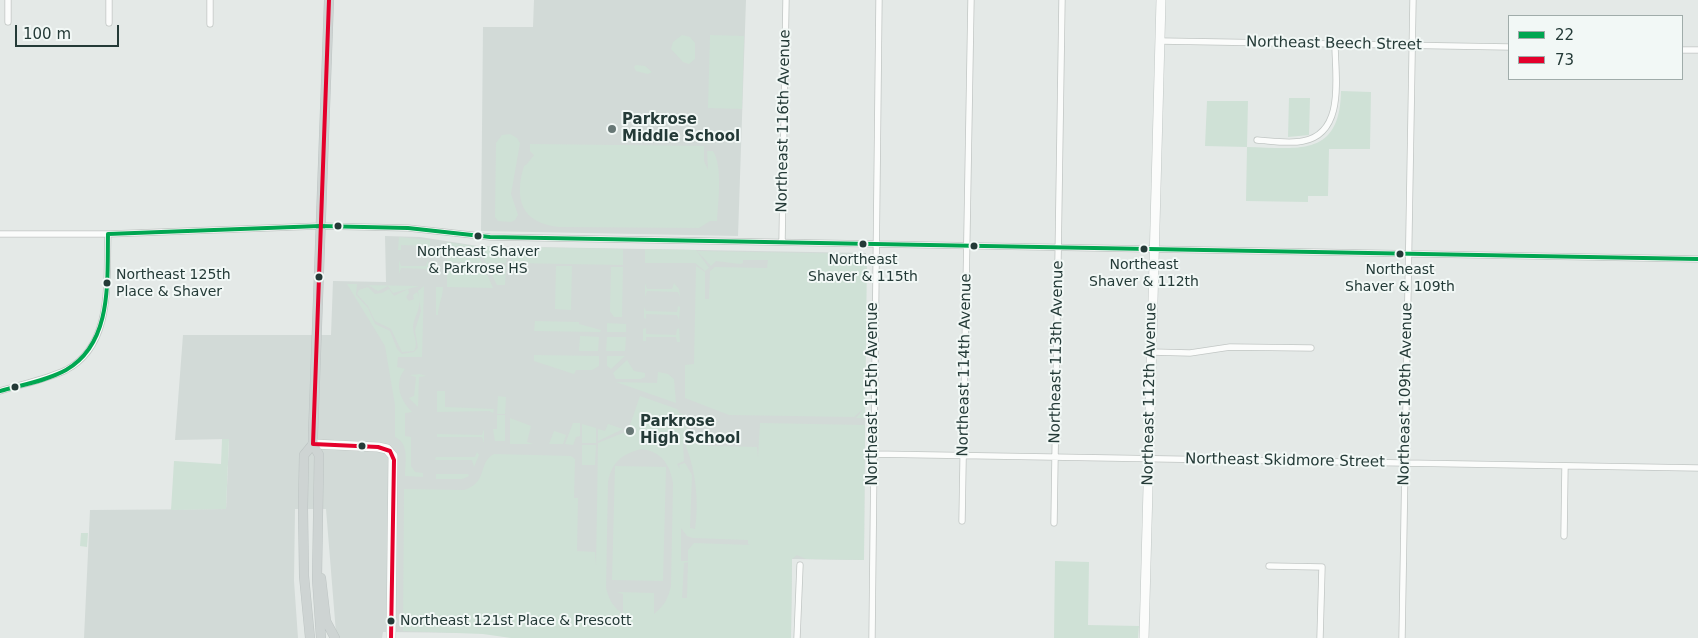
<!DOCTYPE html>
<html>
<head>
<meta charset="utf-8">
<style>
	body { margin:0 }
	#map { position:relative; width:1698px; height:638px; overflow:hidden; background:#e4e9e7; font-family:"DejaVu Sans",sans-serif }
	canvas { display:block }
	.legend { position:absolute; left:1508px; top:15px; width:175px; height:65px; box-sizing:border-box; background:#f2f8f6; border:1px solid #a0acaa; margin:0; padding:6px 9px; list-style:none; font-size:15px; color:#243a37 }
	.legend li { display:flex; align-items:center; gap:10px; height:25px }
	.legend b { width:25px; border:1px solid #a0acaa }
	.scale { position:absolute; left:15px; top:25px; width:104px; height:22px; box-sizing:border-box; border:2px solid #243a37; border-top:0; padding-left:6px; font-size:15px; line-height:18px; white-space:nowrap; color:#243a37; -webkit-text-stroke:4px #f2f8f6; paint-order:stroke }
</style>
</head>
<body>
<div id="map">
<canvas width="1698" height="638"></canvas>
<ul class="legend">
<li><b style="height:6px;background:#00a651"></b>22</li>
<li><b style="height:6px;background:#e4002b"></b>73</li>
</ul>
<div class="scale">100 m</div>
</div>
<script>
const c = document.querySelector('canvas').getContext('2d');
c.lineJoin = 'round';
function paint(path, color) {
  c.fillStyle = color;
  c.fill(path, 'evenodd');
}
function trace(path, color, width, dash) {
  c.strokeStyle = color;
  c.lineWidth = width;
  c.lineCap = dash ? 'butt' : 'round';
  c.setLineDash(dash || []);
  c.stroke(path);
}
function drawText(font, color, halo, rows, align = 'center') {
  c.font = font + ' "DejaVu Sans",sans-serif';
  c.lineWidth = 4;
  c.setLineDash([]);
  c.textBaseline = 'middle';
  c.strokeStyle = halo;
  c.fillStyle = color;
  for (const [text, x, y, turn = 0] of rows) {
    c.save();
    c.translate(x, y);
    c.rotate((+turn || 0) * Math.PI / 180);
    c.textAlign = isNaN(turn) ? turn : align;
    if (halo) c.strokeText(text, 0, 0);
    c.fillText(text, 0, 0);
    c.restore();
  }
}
paint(new Path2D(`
	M534 0H746L738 236 481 231 483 27H533Z
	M385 236 420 237 478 246 866 253 864 560 792 559 791 638H517L486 633 383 632 382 638H340L336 633 326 509H295L294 581 298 638H84L90 510 226 509 229 439 175 440 183 335H331L333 281 386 282Z`), '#d2dad7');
paint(new Path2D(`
	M682 35 690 37 695 43V59L689 64 683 62 671 49 673 42Z
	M710 35 744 36 742 109 708 108Z
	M636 65 645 66 652 72 648 74 636 71 634 67Z
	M1341 91 1371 92 1370 149H1329L1328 196H1308V202L1246 201 1247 147 1205 146 1207 101H1248L1247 147C1298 148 1340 158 1341 91Z
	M1289 98H1310L1309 135 1288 137Z
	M510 134 517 138 520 143 511 194 518 215 515 220 511 222 498 221 495 217 496 143 502 135Z
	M530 144 704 146V161L708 170 707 151H713C723 167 718 202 717 221H710L699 228 559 227C521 223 514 199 524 166L527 164 534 155 530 151Z
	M399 237 430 240V250L428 246 401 245V250H398Z
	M447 242 474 246 482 263 447 262Z
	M479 246 498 247 506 250V263H486Z
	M520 247 623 249V265L512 263V251Z
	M645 249 696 250 709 268 705 271 695 263H645Z
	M697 251 864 254 867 257 865 418H856L864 408 854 417 729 415 685 398V365L694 364 696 266 705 272V299H709L710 271 715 267 767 268 768 260H743V263L740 264 716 261 711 266Z
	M399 260 401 266H426L428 260 429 275 426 269 401 268 399 274Z
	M447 264 483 265 493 288 447 287Z
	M487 265H506L505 285H497Z
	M556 266H572L571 310 555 309Z
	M611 267H623L622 317H614L610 311Z
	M645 283 647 289H672L674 283 679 289 680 297 678 292 647 291 645 297Z
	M347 284H357L356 295 368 308 375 324 390 331 397 349 402 354 414 352 418 348 415 330 421 311 418 291 424 286 422 357H398L397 367 405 369C393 384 401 401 412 412L405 413V436L411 437V466L415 472 423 473V477L405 476C405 462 410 444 395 437V405L385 346Z
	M360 285 419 286 393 293 388 286 378 291 368 285Z
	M368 287 375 294 382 293 389 289 394 296 408 289 409 293 406 297 409 301 414 299 413 295 417 292C424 307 414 314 413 327 413 336 419 343 414 351L402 352 391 329 375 321 368 306 357 294 359 290Z
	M436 287H443C443 297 438 305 438 315H436Z
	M678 306 680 307 679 320 677 315 646 314V319L644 318V307L646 311 677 312Z
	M535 321 579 322V324L601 330 600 332 534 331Z
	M607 323 626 324V332H607Z
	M646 328V334L676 335 677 329 679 328 680 342H677L676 337H646V341H643V329Z
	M580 336 599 337 598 351H579Z
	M607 337H626L625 351H606Z
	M534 355 599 356V366L592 370H576L574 374 534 361Z
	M607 356H625L611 369 607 366Z
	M627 360 634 371 645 373V377L641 379H616L613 373Z
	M658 372 668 374 674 379 676 403 616 382 657 383Z
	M420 374 426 376 419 377 418 407 409 398 414 396 416 377 410 375Z
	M437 391H445V407L494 409 493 413 489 411 437 412Z
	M498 396 506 397 505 414H497Z
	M640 396 677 409 679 413 691 417 683 444 684 461 677 464 680 469 679 465 685 463 692 475 690 528 695 529C699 502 696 472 686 446L688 439 708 446 757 447 758 457 760 423 865 425 864 560 806 559 797 555 792 559 791 638H511L483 634 403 631 404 489 464 490C489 482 477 463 494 454L571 456 575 459 574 498H578L577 551 595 552 596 566 598 443 628 431ZM641 449C661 451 670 464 673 483L671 586C668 599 664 606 654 614V593L617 592 623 594V614C613 607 609 600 606 588L608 482C612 462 622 454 641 449ZM681 528 687 536 693 538 748 540V544L750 545 694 543 688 550V561H681ZM688 562 687 598H682L684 563Z
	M497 415H505V441H495L493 429H497Z
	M510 418 531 426 527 442 533 444H510Z
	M573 423H580V436L576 437 573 445 565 444Z
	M582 424 596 428V443H582Z
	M608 424 623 429 598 441V429L605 431Z
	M484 429V443L482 437H437V434L482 435Z
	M554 431 566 435 563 444H549Z
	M222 439H229L226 509 171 510 174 461 221 464Z
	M582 445H596L595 465H582Z
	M477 452 479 455 474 467 472 460H435L436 457H475Z
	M615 466 666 467 663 581 612 580Z
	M436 474H468L469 476 462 479H436Z
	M81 533H88L87 547 80 546Z
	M1055 561 1089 562 1088 625 1139 626 1138 638H1054Z`), '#cfe1d6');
const street = new Path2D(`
	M8 22V0
	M109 23V0
	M210 24V0
	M1160 41 1509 47
	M1682 50H1698
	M1257 140C1272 141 1289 144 1303 141 1346 133 1335 75 1335 44
	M0 234H108L320 226 408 228 490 237 1698 259
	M782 242 786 0
	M1151 352 1190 353 1230 347 1311 348
	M0 391C22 384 45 380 66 370 114 345 106 279 108 234
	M873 454 1698 468
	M962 521 971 0
	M1054 523 1062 0
	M1564 536 1565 466
	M1269 566 1322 567 1320 638
	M797 638 800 565
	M872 638 879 0
	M1402 638 1413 0`);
const secondary = new Path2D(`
	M313 444 378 447 387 449 393 456 391 638
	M1144 638 1161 0`);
const primary = new Path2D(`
	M321 578 326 621 335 638
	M310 638 304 576 303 507 304 455 313 444
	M321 638 317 579 319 455 313 444V435L329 0`);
trace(street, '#c1c6c4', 7);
trace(secondary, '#c0c7c5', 10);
trace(primary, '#bdc4c3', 10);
trace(street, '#fbfcfb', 5.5);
trace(secondary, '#fbfcfb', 9);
trace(primary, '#ced4d3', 9);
trace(new Path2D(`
	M108 234 320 226 408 228 490 237 1698 259
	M0 391C21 385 46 381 66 370 113 343 107 280 108 234`), '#00a651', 4);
trace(new Path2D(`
	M313 444 329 0
	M313 444 378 447 390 451
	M390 451 394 460 391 638`), '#e4002b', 4);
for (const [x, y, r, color] of [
	[612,129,5,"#677775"],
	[338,226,4.5,"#243a37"],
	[478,236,4.5,"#243a37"],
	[863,244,4.5,"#243a37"],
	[974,246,4.5,"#243a37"],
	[1144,249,4.5,"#243a37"],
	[1400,254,4.5,"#243a37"],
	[319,277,4.5,"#243a37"],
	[107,283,4.5,"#243a37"],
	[15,387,4.5,"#243a37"],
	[630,431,5,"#677775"],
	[362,446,4.5,"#243a37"],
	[391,621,4.5,"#243a37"]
]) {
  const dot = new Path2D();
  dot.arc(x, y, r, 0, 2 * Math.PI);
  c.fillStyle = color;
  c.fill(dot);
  trace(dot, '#f2f8f6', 2);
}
drawText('14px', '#243a37', '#f2f8f6', [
	["Northeast Shaver",478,252],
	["& Parkrose HS",478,269],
	["Northeast",863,260],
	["Shaver & 115th",863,277],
	["Northeast",1144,265],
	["Shaver & 112th",1144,282],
	["Northeast",1400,270],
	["Shaver & 109th",1400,287],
	["Northeast 125th",116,275,"left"],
	["Place & Shaver",116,292,"left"],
	["Northeast 121st Place & Prescott",400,621,"left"]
]);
drawText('15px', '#243a37', '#f2f8f6', [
	["Northeast Beech Street",1334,44,1],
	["Northeast 116th Avenue",784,121,-89],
	["Northeast 113th Avenue",1057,352,-89],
	["Northeast 114th Avenue",965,365,-89],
	["Northeast 115th Avenue",873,394,-90],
	["Northeast 112th Avenue",1150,394,-89],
	["Northeast 109th Avenue",1406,394,-89],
	["Northeast Skidmore Street",1285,461,1]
]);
drawText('bold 15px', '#243a37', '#f2f8f6', [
	["Parkrose",622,120],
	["Middle School",622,137],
	["Parkrose",640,422],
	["High School",640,439]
], 'left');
</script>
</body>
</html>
